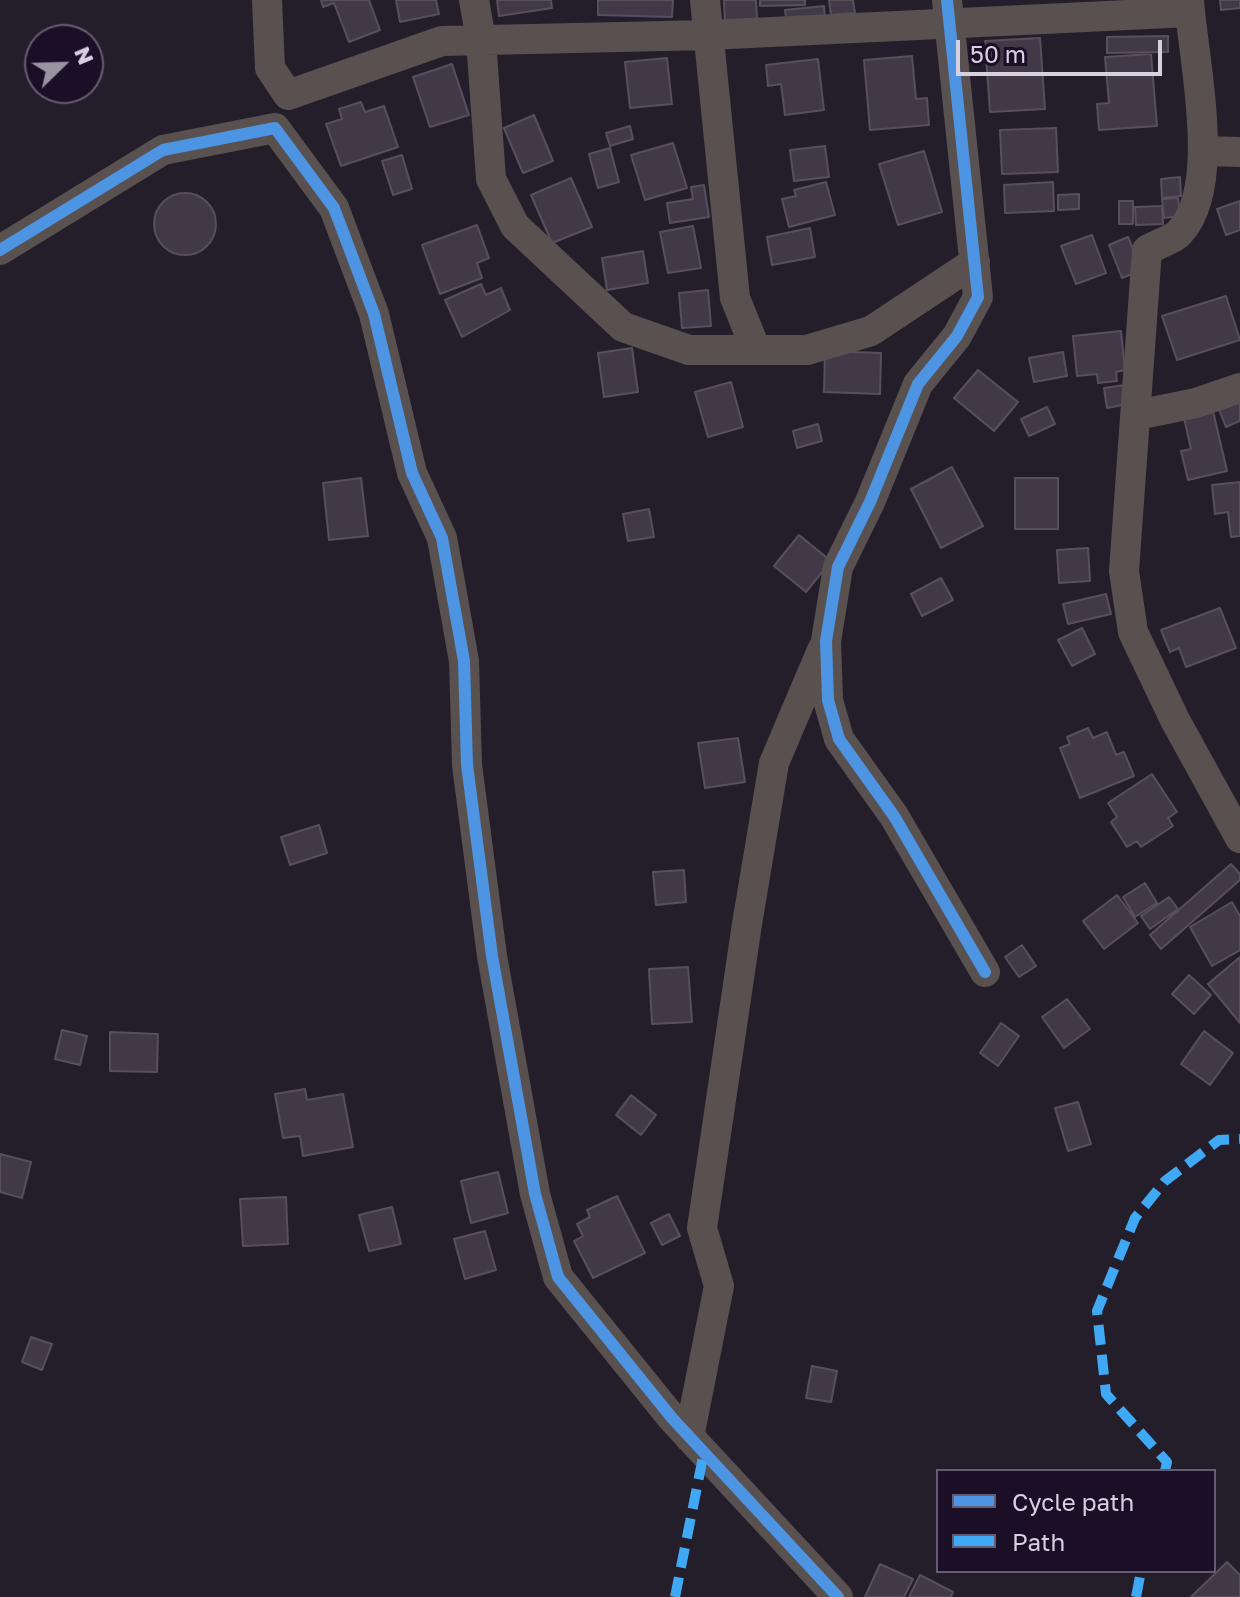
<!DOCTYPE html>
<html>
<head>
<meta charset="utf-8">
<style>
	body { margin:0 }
	#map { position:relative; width:1240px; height:1597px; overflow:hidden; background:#241e2b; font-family:"Golos Text",sans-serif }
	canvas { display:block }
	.legend { position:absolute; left:936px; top:1469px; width:280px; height:104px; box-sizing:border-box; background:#1a0f27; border:2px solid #665c71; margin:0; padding:10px 14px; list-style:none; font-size:24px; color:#d7d0e1 }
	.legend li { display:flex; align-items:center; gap:16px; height:40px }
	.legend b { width:40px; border:2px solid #665c71 }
	.north { position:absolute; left:24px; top:24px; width:80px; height:80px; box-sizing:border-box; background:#1a0f27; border:2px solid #665c71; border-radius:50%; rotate:67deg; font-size:22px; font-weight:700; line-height:32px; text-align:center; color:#d7d0e1 }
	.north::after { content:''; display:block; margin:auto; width:28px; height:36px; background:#9892a1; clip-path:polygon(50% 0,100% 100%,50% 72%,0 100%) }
	.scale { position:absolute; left:956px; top:40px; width:206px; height:36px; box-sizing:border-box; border:4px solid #d7d0e1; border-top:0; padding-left:10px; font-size:24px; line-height:28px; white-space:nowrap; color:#d7d0e1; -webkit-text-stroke:6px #1a0f27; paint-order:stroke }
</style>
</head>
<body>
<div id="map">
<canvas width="1240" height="1597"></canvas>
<ul class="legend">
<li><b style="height:10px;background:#4d94e3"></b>Cycle path</li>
<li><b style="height:10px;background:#3fa9f5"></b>Path</li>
</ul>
<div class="north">N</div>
<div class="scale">50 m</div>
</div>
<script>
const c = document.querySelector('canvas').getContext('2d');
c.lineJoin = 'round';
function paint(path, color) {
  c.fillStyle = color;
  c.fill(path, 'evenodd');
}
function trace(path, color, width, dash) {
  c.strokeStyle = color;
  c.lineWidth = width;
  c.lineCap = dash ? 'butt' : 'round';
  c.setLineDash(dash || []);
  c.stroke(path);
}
const building = new Path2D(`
	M321 0H369L380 30 349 42 334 3 323 7Z
	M396 0H436L439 14 400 22Z
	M497 0H551L552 8 499 16Z
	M598 0H673L672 17 598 15Z
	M724 0H756L757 19 725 21Z
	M760 0H805V5L760 6Z
	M829 0H853L855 13 831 15Z
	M1220 0H1240V8L1221 10Z
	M824 6 825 20 787 24 785 10Z
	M1168 36V52L1107 53V37Z
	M1040 38 1045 109 990 112 985 41Z
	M1151 54 1157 126 1099 130 1097 104 1109 103 1105 57Z
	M912 56 916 99 927 98 929 125 870 130 864 60Z
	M667 58 672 104 630 108 625 62Z
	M818 59 824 110 785 115 781 84 768 86 766 65Z
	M452 64 469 115 430 127 413 77Z
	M361 102 365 112 384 106 398 147 341 166 326 124 342 119 339 109Z
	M534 115 553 161 523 173 504 128Z
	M630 126 633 139 610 146 606 133Z
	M1056 128 1058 172 1002 174 1000 130Z
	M673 143 687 188 645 200 631 155Z
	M825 146 829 177 794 181 790 150Z
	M610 148 619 182 598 188 589 154Z
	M924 151 942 212 898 225 879 164Z
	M402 155 412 189 393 195 382 161Z
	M1180 177 1181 196 1162 198 1161 179Z
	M571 178 592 227 552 243 531 195Z
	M826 182 835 215 789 227 782 199 796 196 794 190Z
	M1053 182 1054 211 1005 213 1004 185Z
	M704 185 709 217 670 223 667 203 693 199 691 187Z
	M154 224a31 31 0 1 1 62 0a31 31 0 1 1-62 0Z
	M1079 194V209L1058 210V195Z
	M1178 198 1180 216 1164 218 1162 199Z
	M1119 201H1133V224H1119Z
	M1240 201V230L1226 235 1217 209Z
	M1162 206 1163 224 1136 225 1135 207Z
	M477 225 489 258 477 263 482 278 440 294 422 245Z
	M693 226 701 268 668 273 660 232Z
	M810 228 815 257 772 265 767 237Z
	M1092 235 1106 273 1076 284 1061 246Z
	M1128 237 1142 270 1122 278 1109 245Z
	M643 251 648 283 607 290 602 258Z
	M481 284 486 295 501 288 510 310 462 337 445 300Z
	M708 290 711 326 682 328 679 293Z
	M1226 296 1240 340 1177 360 1162 316Z
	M1121 331 1125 370 1116 372 1117 381 1098 383 1097 374 1077 376 1073 336Z
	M632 348 638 392 604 397 598 353Z
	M825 351 881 353 880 394 824 392Z
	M1063 352 1067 376 1034 382 1029 358Z
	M978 370 1018 402 994 431 954 398Z
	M731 382 743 427 708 437 695 392Z
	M1125 385 1128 404 1107 408 1104 388Z
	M1240 402V421L1226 427 1218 407Z
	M1047 407 1055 424 1029 436 1021 419Z
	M1213 411 1227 471 1188 480 1181 451 1191 449 1184 418Z
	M818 424 822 441 797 448 793 431Z
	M952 467 983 526 941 548 911 489Z
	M361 478 368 536 329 540 323 483Z
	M1015 478H1058V529H1015Z
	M1240 482V536L1231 537 1228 512 1215 514 1212 485Z
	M649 509 654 537 628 541 623 514Z
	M799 535 831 561 806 592 774 566Z
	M1088 548 1090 581 1059 583 1057 550Z
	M941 578 953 600 922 616 911 594Z
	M1106 594 1111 614 1068 624 1063 604Z
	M1220 608 1236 648 1186 667 1179 648 1170 652 1161 630Z
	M1082 628 1095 654 1072 666 1058 640Z
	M1088 728 1093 738 1107 732 1116 755 1124 752 1134 776 1080 798 1060 748 1070 744 1067 737Z
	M738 738 745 782 705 788 698 743Z
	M1152 774 1177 812 1168 818 1173 826 1141 847 1137 841 1127 847 1111 822 1117 817 1108 803Z
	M319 825 327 853 290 865 281 837Z
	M1231 864 1240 874V880L1161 949 1150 935Z
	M684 870 686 902 656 905 653 872Z
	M1145 883 1157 903 1135 917 1123 897Z
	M1117 895 1138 923 1104 949 1083 921Z
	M1169 897 1178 909 1150 929 1141 916Z
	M1232 902 1240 916V950L1212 966 1190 927Z
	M1022 945 1036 966 1019 977 1005 957Z
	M1240 957V1023L1208 984Z
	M688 967 692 1022 652 1024 649 969Z
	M1189 975 1211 995 1194 1014 1172 994Z
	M1067 999 1090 1029 1064 1048 1042 1017Z
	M1001 1023 1019 1036 998 1066 980 1053Z
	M62 1030 87 1036 80 1065 55 1059Z
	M1204 1031 1233 1053 1210 1085 1181 1064Z
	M110 1032 158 1034 157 1072 110 1071Z
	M305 1089 307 1100 343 1094 353 1147 303 1156 300 1136 283 1138 275 1094Z
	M631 1095 656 1115 641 1135 616 1115Z
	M1078 1102 1091 1144 1068 1151 1055 1108Z
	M0 1154 31 1162 22 1198 0 1192Z
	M498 1172 508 1213 471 1223 461 1181Z
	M617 1196 645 1253 593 1278 574 1241 583 1236 577 1224 590 1217 587 1210Z
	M286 1197 288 1244 243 1246 240 1199Z
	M392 1207 401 1244 369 1251 359 1215Z
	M669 1214 680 1236 662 1245 651 1223Z
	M485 1231 496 1270 465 1279 454 1239Z
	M31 1337 52 1344 42 1370 22 1362Z
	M812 1366 837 1371 831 1402 806 1398Z
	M1227 1562 1240 1575V1597H1191Z
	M880 1564 913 1579 904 1597H865Z
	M920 1575 953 1592 951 1597H909Z`);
paint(building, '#423948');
trace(building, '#57505c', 2);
trace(new Path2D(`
	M267 0 270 68 288 95 442 41 708 35 1190 12
	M474 0 481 40 491 179 515 226 623 327 689 350H756
	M705 0 735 298 756 350H807L871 331 975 262
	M947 0 978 297 957 336 918 384 870 502 838 567 826 641 828 700 839 739 894 816 985 972
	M1189 0C1193 59 1223 186 1180 232 1173 240 1157 244 1147 250L1124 571 1133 632 1175 720 1240 838
	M1203 151 1240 152
	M0 250 163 150 275 128 334 208 374 314 412 473 442 538 464 661 467 765 492 956 535 1194 558 1277 672 1418 838 1597
	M1137 415 1196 403 1240 388
	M689 1437 719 1286 702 1228 747 924 774 763 822 650`), '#595050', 30);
trace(new Path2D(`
	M1165 1471 1167 1462 1106 1394 1097 1311 1135 1218 1165 1181 1219 1140 1240 1139
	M675 1597 704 1452
	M1136 1597 1141 1571`), '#3fa9f5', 10, [20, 10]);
trace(new Path2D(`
	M947 0 978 297 957 336 918 384 870 502 838 567 826 641 828 700 839 739 894 816 985 972
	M0 250 163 150 275 128 334 208 374 314 412 473 442 538 464 661 467 765 492 956 535 1194 558 1277 672 1418 838 1597`), '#4d94e3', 12);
</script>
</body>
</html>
